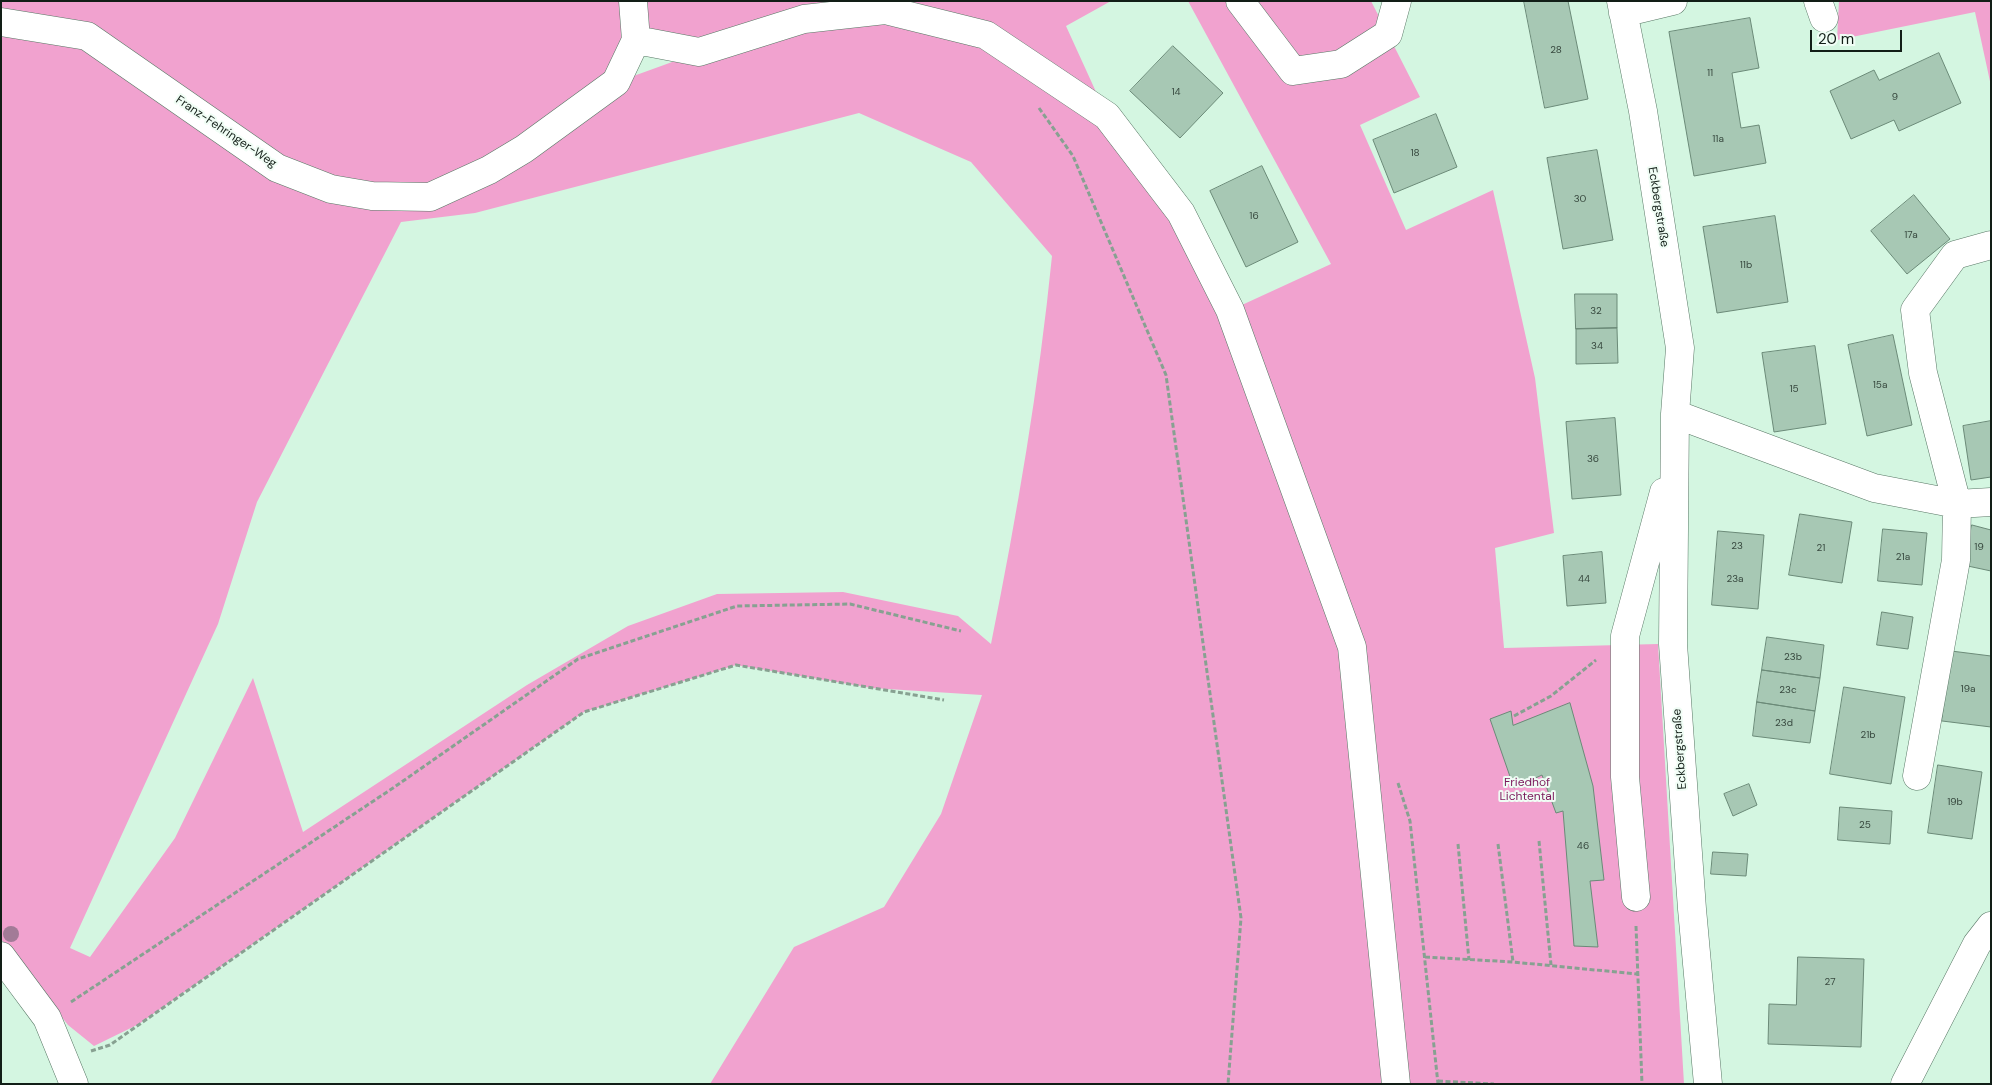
<!DOCTYPE html>
<html>
<head>
<meta charset="utf-8">
<style>
	body { margin:0 }
	#map { position:relative; width:1992px; height:1085px; overflow:hidden; background:#d4f6e1; font-family:"DM Sans",sans-serif }
	canvas { display:block }
	.frame { position:absolute; inset:0; border:2px solid #121e17; pointer-events:none }
	.scale { position:absolute; left:1810px; top:30px; width:92px; height:22px; box-sizing:border-box; border:2px solid #121e17; border-top:0; padding-left:6px; font-size:15px; line-height:18px; white-space:nowrap; color:#121e17; -webkit-text-stroke:4px #f0fdf5; paint-order:stroke }
</style>
</head>
<body>
<div id="map">
<canvas width="1992" height="1085"></canvas>
<div class="frame"></div>
<div class="scale">20 m</div>
</div>
<script>
const c = document.querySelector('canvas').getContext('2d');
c.lineJoin = 'round';
function paint(path, color) {
  c.fillStyle = color;
  c.fill(path, 'evenodd');
}
function trace(path, color, width, dash) {
  c.strokeStyle = color;
  c.lineWidth = width;
  c.lineCap = dash ? 'butt' : 'round';
  c.setLineDash(dash || []);
  c.stroke(path);
}
function drawText(font, color, halo, rows, align = 'center') {
  c.font = font + ' "DM Sans",sans-serif';
  c.lineWidth = 4;
  c.setLineDash([]);
  c.textBaseline = 'middle';
  c.strokeStyle = halo;
  c.fillStyle = color;
  for (const [text, x, y, turn = 0] of rows) {
    c.save();
    c.translate(x, y);
    c.rotate((+turn || 0) * Math.PI / 180);
    c.textAlign = isNaN(turn) ? turn : align;
    if (halo) c.strokeText(text, 0, 0);
    c.fillText(text, 0, 0);
    c.restore();
  }
}
paint(new Path2D(`
	M1 1H1111L1066 26 1107 116 1231 310 1331 264 1188 1H1371L1420 97 1360 125 1406 230 1493 190 1535 378 1554 533 1495 548 1504 648 1658 644 1684 1084H710L794 947 884 907 941 814 982 695 872 688 736 665 584 712 139 1024 94 1046 68 1025 1 939ZM636 40 697 53 617 82ZM859 113 971 162 1052 256C1039 386 1017 515 991 644L958 616 843 592 717 594 628 626 527 685 303 832 253 678 175 838 90 957 70 948 218 624 257 502 401 222 475 213Z
	M1839 1H1991V86L1975 12 1837 40Z`), '#f1a2cf');
const building = new Path2D(`
	M1524 1H1568L1588 99 1545 108Z
	M1750 18 1759 68 1732 73 1741 128 1759 125 1766 163 1694 176 1669 32Z
	M1173 46 1223 93 1180 138 1130 91Z
	M1939 53 1961 103 1899 131 1894 120 1851 139 1830 91 1874 70 1879 80Z
	M1436 114 1457 167 1394 193 1373 140Z
	M1597 150 1613 240 1563 249 1547 158Z
	M1262 166 1298 242 1246 267 1210 191Z
	M1914 195 1950 239 1907 274 1871 231Z
	M1775 216 1788 302 1717 313 1703 227Z
	M1575 294H1617V328L1576 329Z
	M1617 328 1618 363 1576 364V329Z
	M1893 335 1912 425 1867 436 1848 345Z
	M1815 346 1826 424 1774 432 1762 353Z
	M1615 418 1621 495 1572 499 1566 422Z
	M1991 421V477L1971 480 1963 426Z
	M1800 514 1852 522 1842 583 1789 575Z
	M1972 525 1991 530V571L1963 565Z
	M1883 529 1927 533 1922 585 1878 581Z
	M1718 531 1764 535 1758 609 1712 605Z
	M1602 552 1606 603 1567 606 1563 556Z
	M1882 612 1913 617 1908 649 1877 645Z
	M1767 637 1824 645 1820 678 1762 670Z
	M1951 651 1991 656V727L1942 721Z
	M1762 670 1820 678 1815 711 1757 702Z
	M1844 687 1905 697 1891 784 1830 774Z
	M1757 702 1815 711 1810 743 1753 736Z
	M1570 703 1593 786 1604 880 1590 881 1598 947 1574 946 1563 811 1556 813 1542 775 1514 788 1490 719 1511 711 1513 725Z
	M1938 765 1982 772 1972 839 1928 833Z
	M1749 784 1757 805 1733 816 1724 794Z
	M1840 807 1892 811 1890 844 1838 840Z
	M1713 852 1748 854 1746 876 1711 874Z
	M1798 957 1864 959 1861 1047 1768 1044 1769 1004 1796 1005Z`);
paint(building, '#a7c8b4');
trace(building, '#6b8a78', 1);
const minor = new Path2D(`
	M1240 1 1293 71 1341 64 1388 34 1397 1
	M1621 1 1643 111 1680 348 1675 414 1673 644 1692 909 1708 1084
	M1818 1 1824 18
	M1623 13 1673 1
	M1 22 87 36 277 168 331 189 372 196 430 197 489 170 524 149 616 82 636 40 633 1
	M636 40 699 52 804 19 885 10 986 35 1107 116 1181 213 1230 310 1352 647 1396 1084
	M1675 414 1874 488 1957 504 1991 502
	M1917 776 1956 560 1957 504 1923 373 1915 310 1955 255 1991 245
	M1636 897 1625 777V636L1664 492
	M1 956 47 1018 74 1084
	M1905 1084 1977 944 1991 926`);
trace(minor, '#587765', 29);
trace(new Path2D(`
	M1039 108 1073 156 1166 375 1241 918 1228 1084
	M1514 716 1551 696 1596 660
	M1398 783 1410 821 1438 1084
	M1539 841 1551 965
	M1458 844 1469 960
	M1498 844 1513 962
	M1636 926 1642 1084
	M1425 957 1513 962 1637 974
	M71 1002 393 788 578 659 737 606 850 604 961 631
	M91 1051 110 1045 584 712 736 665 944 700
	M1438 1081 1494 1084`), '#87a191', 3, [5, 2.5]);
trace(minor, '#fff', 28);
c.fillStyle = '#a27b97';
for (const [x, y] of [
	[11,934]
]) {
  c.beginPath();
  c.arc(x, y, 8, 0, 2 * Math.PI);
  c.fill();
}
drawText('10px', '#37483e', null, [
	["28",1556,50],
	["11",1710,73],
	["14",1176,92],
	["9",1895,97],
	["11a",1718,139],
	["18",1415,153],
	["30",1580,199],
	["16",1254,216],
	["17a",1911,235],
	["11b",1746,265],
	["32",1596,311],
	["34",1597,346],
	["15a",1880,385],
	["15",1794,389],
	["36",1593,459],
	["23",1737,546],
	["19",1979,547],
	["21",1821,548],
	["21a",1903,557],
	["44",1584,579],
	["23a",1735,579],
	["23b",1793,657],
	["19a",1968,689],
	["23c",1788,690],
	["23d",1784,723],
	["21b",1868,735],
	["19b",1955,802],
	["25",1865,825],
	["46",1583,846],
	["27",1830,982]
]);
drawText('12px', '#121e17', '#f0fdf5', [
	["Franz-Fehringer-Weg",226,132,34],
	["Eckbergstraße",1658,207,81],
	["Eckbergstraße",1680,749,-94]
]);
drawText('12px', '#7a175a', '#f0fdf5', [
	["Friedhof",1527,783],
	["Lichtental",1527,797]
]);
</script>
</body>
</html>
